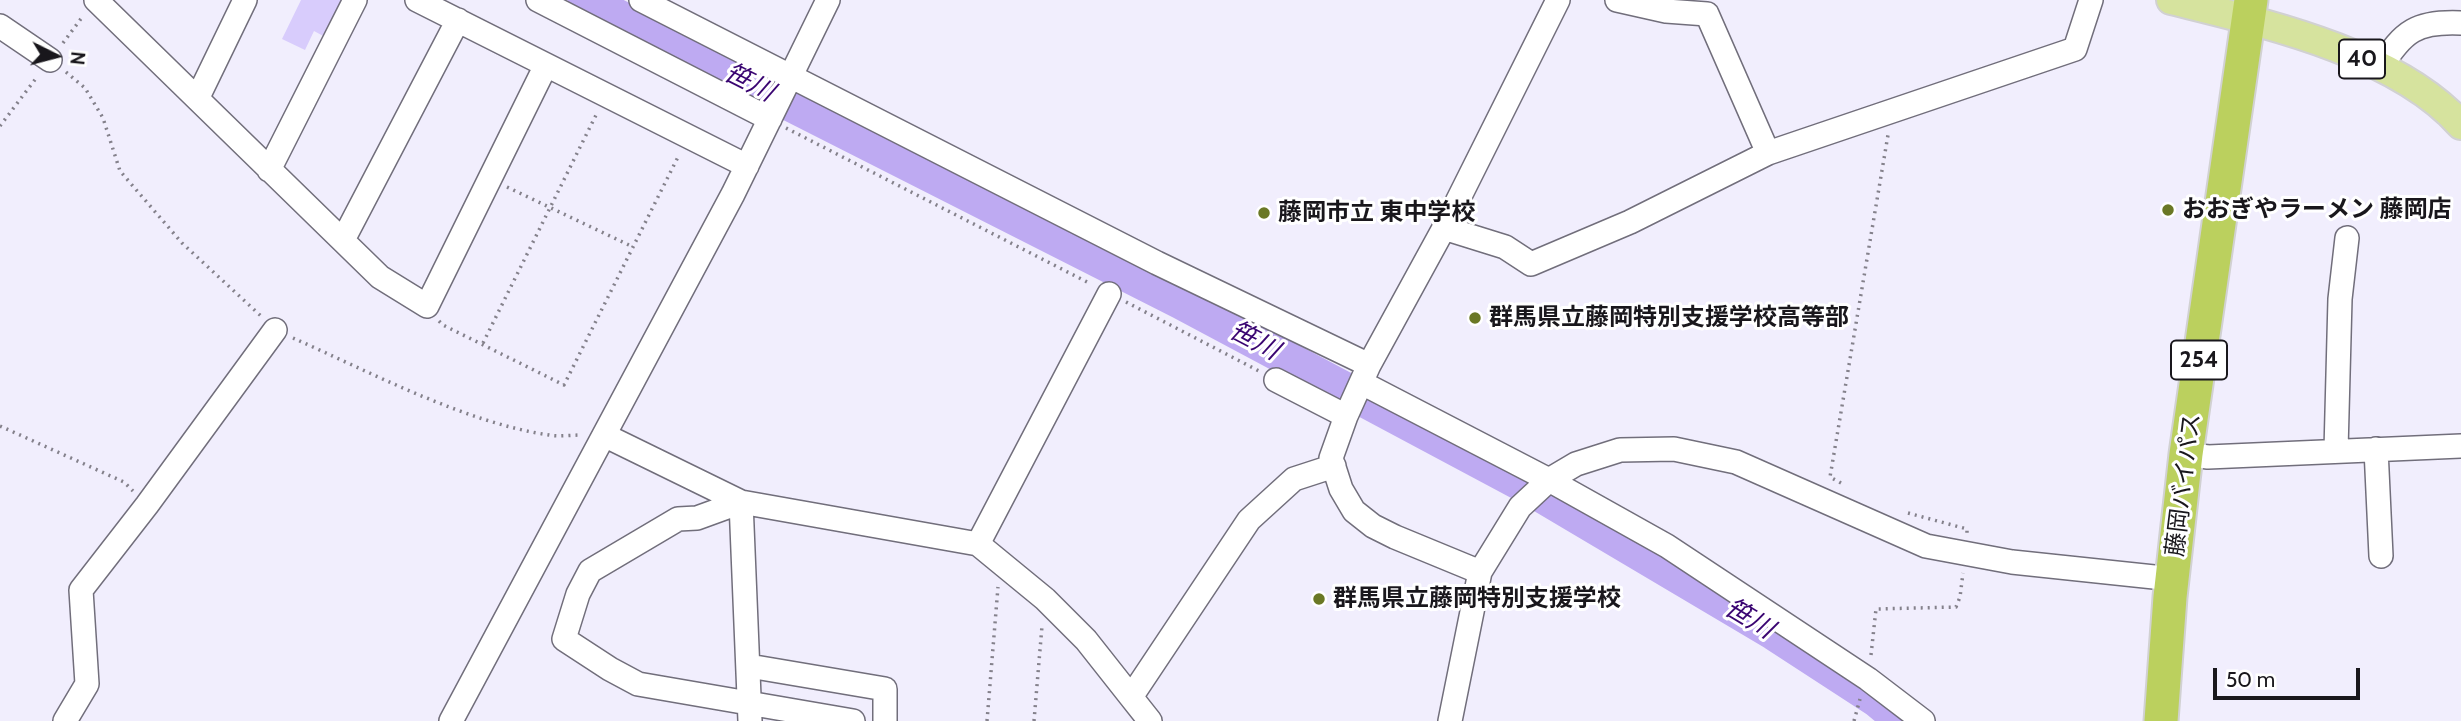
<!DOCTYPE html>
<html>
<head>
<meta charset="utf-8">
<style>
	body { margin:0 }
	#map { position:relative; width:2461px; height:721px; overflow:hidden; background:#f1eefd; font-family:Cabin,sans-serif }
	canvas { display:block }
	.north { position:absolute; left:21px; top:21px; width:70px; height:70px; -webkit-text-stroke:5px #fff; paint-order:stroke; rotate:96deg; font-size:19px; font-weight:700; line-height:28px; text-align:center; color:#19171c }
	.north::after { content:''; display:block; margin:auto; width:24px; height:32px; background:#19171c; clip-path:polygon(50% 0,100% 100%,50% 72%,0 100%) }
	.scale { position:absolute; left:2213px; top:668px; width:147px; height:32px; box-sizing:border-box; border:4px solid #19171c; border-top:0; padding-left:9px; font-size:21px; line-height:24px; white-space:nowrap; color:#19171c; -webkit-text-stroke:5px #fff; paint-order:stroke }
</style>
</head>
<body>
<div id="map">
<canvas width="2461" height="721"></canvas>
<div class="north">N</div>
<div class="scale">50 m</div>
</div>
<script>
const c = document.querySelector('canvas').getContext('2d');
c.lineJoin = 'round';
function paint(path, color) {
  c.fillStyle = color;
  c.fill(path, 'evenodd');
}
function trace(path, color, width, dash) {
  c.strokeStyle = color;
  c.lineWidth = width;
  c.lineCap = dash ? 'butt' : 'round';
  c.setLineDash(dash || []);
  c.stroke(path);
}
function drawText(font, color, halo, rows, align = 'center') {
  c.font = font + ' Cabin,"Noto Sans JP",sans-serif';
  c.lineWidth = 6;
  c.setLineDash([]);
  c.textBaseline = 'middle';
  c.strokeStyle = halo;
  c.fillStyle = color;
  for (const [text, x, y, turn = 0] of rows) {
    c.save();
    c.translate(x, y);
    c.rotate((+turn || 0) * Math.PI / 180);
    c.textAlign = isNaN(turn) ? turn : align;
    if (halo) c.strokeText(text, 0, 0);
    c.fillText(text, 0, 0);
    c.restore();
  }
}
paint(new Path2D(`
	M301 0H346L327 38 314 31 305 50 282 39Z`), '#d8ccfc');
trace(new Path2D(`
	M585 0 1181 302 1526 486 1774 633 1877 700 1902 721`), '#beaaf2', 35);
const minor = new Path2D(`
	M96 0 380 277 427 306 546 65
	M417 0 747 166
	M538 0 770 119
	M641 0 1157 263 1369 365
	M1617 0 1666 11 1707 14 1768 153
	M0 26 50 60
	M2381 67C2403 31 2417 21 2461 23
	M198 97 245 0
	M269 170 355 0
	M1444 228 1505 247 1531 264 1630 222 1768 153 2075 49 2091 0
	M343 240 458 20
	M1276 380 1346 416
	M1362 383 1549 480 1667 546 1868 679 1923 721
	M604 435 741 502 750 721
	M2376 449 2381 556
	M2336 450 2340 299 2347 238
	M2186 454 2208 457 2461 446
	M978 544 1109 294
	M1480 572 1520 507 1549 480 1576 464 1620 450 1674 449 1736 462 1926 546 2012 562 2173 579
	M749 666 885 689V721
	M65 721 87 684 81 590 147 505 275 330
	M451 721 733 194 828 0
	M853 721 638 684 610 669 564 639 578 594 590 571 678 519 697 518 741 502 978 544 1045 599 1086 640 1131 697
	M1150 721 1131 697 1249 520 1294 479 1334 466
	M1450 721 1480 572 1395 537 1373 526 1354 511 1341 489 1331 458 1346 416 1369 365 1444 228 1558 0`);
const major = new Path2D(`
	M2171 0C2263 23 2396 52 2461 125`);
const highway = new Path2D(`
	M2161 721 2170 597 2186 454 2251 0`);
trace(minor, '#716e7b', 26);
trace(major, '#d1d1d2', 32);
trace(highway, '#d1d1d2', 37);
trace(new Path2D(`
	M63 43 83 16
	M66 72 85 88 103 118 120 171 182 243 261 316
	M0 126 37 77
	M786 128 1091 284
	M507 187 633 247
	M1126 302 1259 371
	M439 321 443 325 564 385 679 155
	M293 338C370 372 466 423 549 435 559 437 571 435 581 435
	M483 343 597 113
	M0 426 124 482 133 491
	M1841 483 1830 477 1888 135
	M1908 513 1967 529V534
	M1871 655 1876 609 1956 607 1960 597 1963 573
	M987 721 998 587
	M1034 721 1042 626
	M1854 721 1860 699`), '#84818b', 3.5, [2, 5]);
trace(minor, '#fff', 23);
trace(major, '#d6e39e', 28);
trace(highway, '#bbd05e', 33);
for (const [x, y, r, color] of [
	[2168,210,7,"#6a7825"],
	[1264,213,7,"#6a7825"],
	[1475,318,7,"#6a7825"],
	[1319,599,7,"#6a7825"]
]) {
  const dot = new Path2D();
  dot.arc(x, y, r, 0, 2 * Math.PI);
  c.fillStyle = color;
  c.fill(dot);
  trace(dot, '#fff', 2.5);
}
for (const [x, y, w] of [
	[2362,59,46],
	[2199,360,56]
]) {
  const box = new Path2D();
  box.roundRect(x - w / 2, y - 19.5, w, 39, 5);
  c.fillStyle = '#fff';
  c.fill(box);
  trace(box, '#19171c', 2);
}
drawText('bold 23px', '#19171c', null, [
	["40",2362,59],
	["254",2199,360]
]);
drawText('bold 24px', '#19171c', '#fff', [
	["おおぎやラーメン 藤岡店",2182,210],
	["藤岡市立 東中学校",1278,213],
	["群馬県立藤岡特別支援学校高等部",1489,318],
	["群馬県立藤岡特別支援学校",1333,599]
], 'left');
drawText('24px', '#19171c', '#fff', [
	["藤岡バイパス",2184,485,-83]
]);
drawText('italic 26px', '#3a0572', '#fff', [
	["笹川",749,83,27],
	["笹川",1254,341,28],
	["笹川",1749,619,31]
]);
</script>
</body>
</html>
